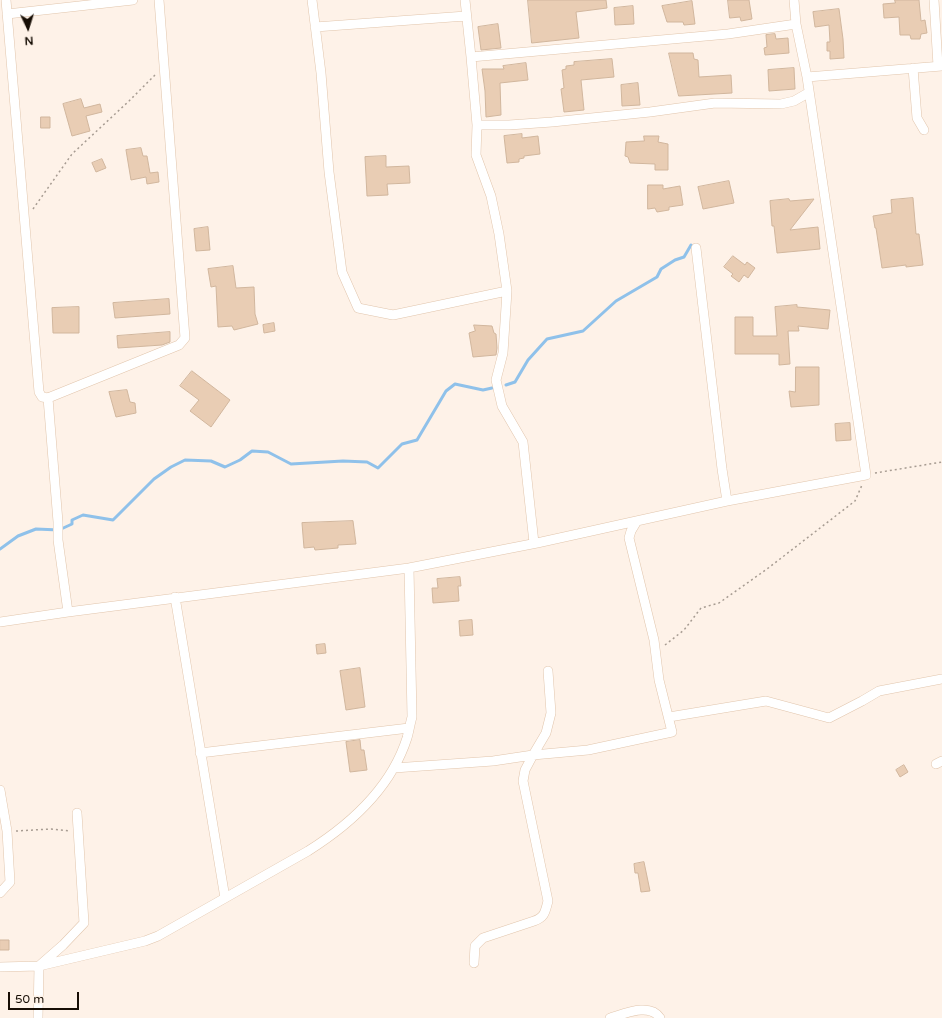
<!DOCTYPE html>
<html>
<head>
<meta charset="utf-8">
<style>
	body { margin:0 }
	#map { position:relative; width:942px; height:1018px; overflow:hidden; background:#fef2e8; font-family:"Varela Round",sans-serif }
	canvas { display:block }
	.north { position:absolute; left:8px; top:8px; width:40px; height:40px; -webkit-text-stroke:3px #fef2e8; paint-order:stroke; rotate:176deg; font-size:11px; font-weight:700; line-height:16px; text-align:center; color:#170e05 }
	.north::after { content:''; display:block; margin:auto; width:14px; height:18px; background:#170e05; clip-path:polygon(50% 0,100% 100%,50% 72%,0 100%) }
	.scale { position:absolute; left:8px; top:992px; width:71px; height:18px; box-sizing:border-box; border:2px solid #170e05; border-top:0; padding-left:5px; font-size:12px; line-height:14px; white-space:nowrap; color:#170e05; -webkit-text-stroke:3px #fef2e8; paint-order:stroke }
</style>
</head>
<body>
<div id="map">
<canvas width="942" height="1018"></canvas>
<div class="north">N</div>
<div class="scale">50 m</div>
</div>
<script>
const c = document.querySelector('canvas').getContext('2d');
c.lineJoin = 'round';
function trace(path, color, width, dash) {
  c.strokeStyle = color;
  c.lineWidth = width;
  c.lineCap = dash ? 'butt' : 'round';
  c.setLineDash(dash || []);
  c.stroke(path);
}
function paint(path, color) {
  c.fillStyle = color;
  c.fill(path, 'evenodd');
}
trace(new Path2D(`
	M506 385 515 382 528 360 547 339 583 331 616 301 657 277 661 269 675 260 684 257 691 245
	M0 549 18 536 36 529 59 530 72 524V520L83 515 113 520 154 479 171 467 185 460 211 461 225 467 240 460 252 451 268 452 291 464 343 461 367 462 378 468 402 444 417 440 446 391 455 384 483 390 492 388`), '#8fc1ea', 3);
const building = new Path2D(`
	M528 0H606L607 8 576 12 579 38 532 43Z
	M728 0H749L752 19 741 21 740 17 730 18Z
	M895 0H919L921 21 925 20 927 33 921 34 920 39H911L910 35H900L899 17 884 18 883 4 895 3Z
	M692 1 695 24 684 25 683 22H667L662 6Z
	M633 6 634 24 615 25 614 8Z
	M839 9 843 39 844 58 830 59V51H827V42H830L829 25 815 27 813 12Z
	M498 24 501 48 481 50 478 27Z
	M775 34 776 39 788 38 789 53 765 55 764 48 767 47 766 35Z
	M669 53H693L694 59 698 60 699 77 731 75 732 93 679 96Z
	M612 59 614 77 581 80 584 110 564 112 561 89 564 88 562 70 566 69V66L574 65V62Z
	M526 63 528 80 500 83 501 115 486 117 485 91 482 69H504L503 66Z
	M794 68 795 89 769 91 768 70Z
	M638 83 640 105 622 106 621 85Z
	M81 99 84 108 100 104 102 112 86 116 90 131 72 136 63 104Z
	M41 117H50V128H41Z
	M522 134V138L538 136 540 154 524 156V158L519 159V162L507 163 504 136Z
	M644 136H659L658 142 668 144V170H655V164L630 163 628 157 625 156 626 142 644 141Z
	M141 148 143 156H147L150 173 158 172 159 182 147 184 146 177 131 180 126 150Z
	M386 156V167L409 166 410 183 387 184 388 195 367 196 365 157Z
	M102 159 106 168 96 172 92 163Z
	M729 181 734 203 703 209 698 187Z
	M648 185H663V189L680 186 683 205 669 207V210L657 212 655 208 648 209Z
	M913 198 916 234H919L923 265 906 267V265L882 268 876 228H875L873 216 892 213 891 200Z
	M789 199 790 201 814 199 790 230 818 227 820 249 777 253 774 226H772L770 201Z
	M208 227 210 250 196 251 194 229Z
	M733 256 745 265 747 262 755 268 748 278 744 275 739 282 731 276 733 274 724 267Z
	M233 266 236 288 254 287 255 314 258 324 234 330 232 326 218 327 216 286 211 287 208 269Z
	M169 299 170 314 115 318 113 303Z
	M797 305V307L830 310 828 329 798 326 799 331H788L790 364 779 365V354H735V317H753V336H777L775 307Z
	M79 307V333H53L52 308Z
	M274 323 275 331 264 333 263 325Z
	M474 325 492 326 494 333 496 334 497 348 496 355 473 357 469 333 475 331Z
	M170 332V342L162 345 118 348 117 336Z
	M796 367H819V405L791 407 789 391 795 392Z
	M192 371 230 400 211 427 190 411 199 400 180 386Z
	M127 390 130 402 135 403 136 413 116 417 109 392Z
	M850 423 851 440 836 441 835 424Z
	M353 521 356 544 338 545V548L315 550 314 547 304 548 302 523Z
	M460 577 461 586H458L459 601 433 603 432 588H438L437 579Z
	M472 620 473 635 460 636 459 621Z
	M325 644 326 653 317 654 316 645Z
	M360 668 365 707 346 710 340 671Z
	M360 740 361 750H364L367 770 350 772 346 742Z
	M904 765 908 772 900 777 896 770Z
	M644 862 650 891 641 892 638 873H635L634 864Z
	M0 940H9V950H0Z`);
paint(building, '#e9cdb4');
trace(building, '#d1b69d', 1);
const minor = new Path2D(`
	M6 0 39 392 42 397 48 398 179 345 185 338 159 0
	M312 0 321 73 329 172 342 272 358 308 393 315 507 291
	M465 0 471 57 728 34 796 24
	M934 0 938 66
	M7 14 133 0
	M315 27 466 16
	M471 57 477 125 476 155 491 196 499 234 507 291 503 353 496 380 502 406 523 442 534 543
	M913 68 917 118 924 130
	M807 77 942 66
	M477 125H509L552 122 650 112 715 103 781 104 794 101 808 93
	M696 248 722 469 727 501
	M48 398 58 522V540L68 612
	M175 597 225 898
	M0 622 68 612 409 568 537 543 727 501 866 475 807 77 796 24 794 0
	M669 717 766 701 829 718 862 701 879 691 942 679
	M200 753 409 728
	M533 755 588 750 672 732 659 680 654 640 629 538 631 531 637 521
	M533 755 546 733 551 713 548 671
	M936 764 942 761
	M394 768 493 761 533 755 525 770 523 781 548 901C545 912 545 917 534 921L483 938 475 946 474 963
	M0 790 7 831 10 882 0 893
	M0 967 39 966 145 941 158 936 308 851C351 824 391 788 407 738 409 731 410 724 412 717L409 568
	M38 1018 39 966 63 945 84 923 77 813
	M610 1018C624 1014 650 1002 660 1018`);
trace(minor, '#e1c5ac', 10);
trace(new Path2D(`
	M33 209 72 154 129 101 156 74
	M875 473 942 462
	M665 645 684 630 701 608 719 603 767 569 855 501 862 485
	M16 831 51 829 70 831`), '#a79c92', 1.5, [2, 3]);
trace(minor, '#fff', 9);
</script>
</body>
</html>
